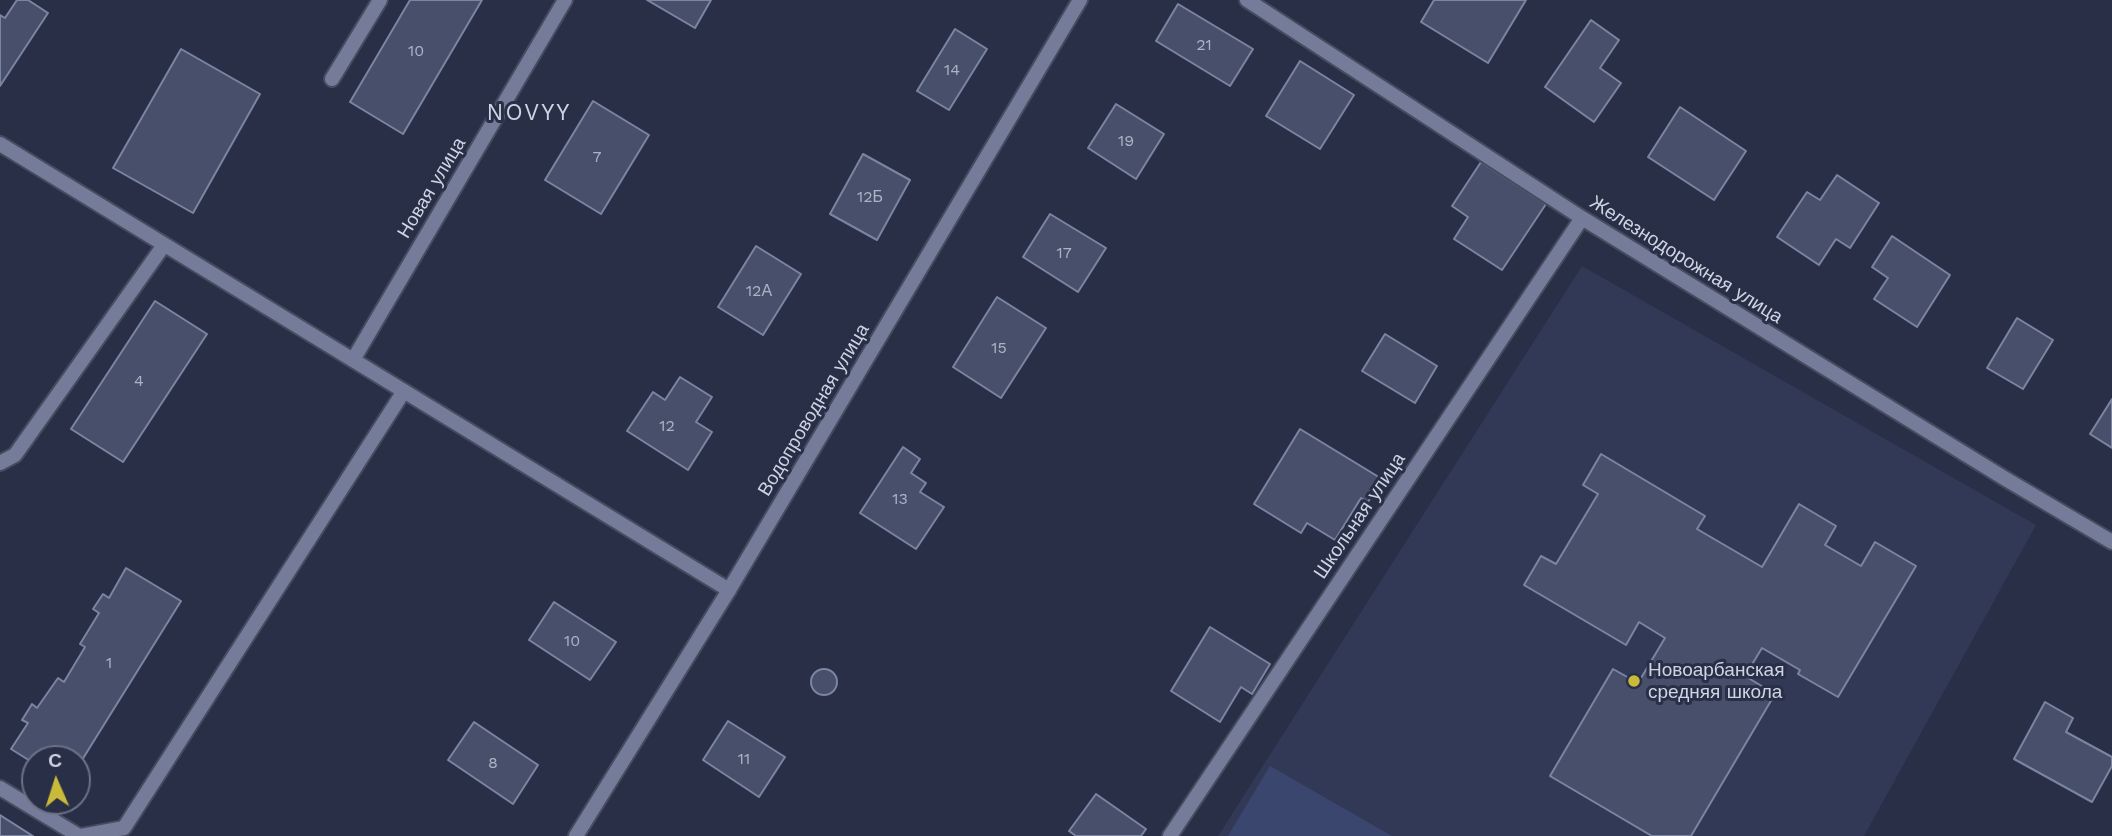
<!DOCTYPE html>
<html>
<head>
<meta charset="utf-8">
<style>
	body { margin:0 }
	#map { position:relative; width:2112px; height:836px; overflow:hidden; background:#282f47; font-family:"Work Sans",sans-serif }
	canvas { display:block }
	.north { position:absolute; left:21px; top:745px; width:70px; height:70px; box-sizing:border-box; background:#282f47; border:2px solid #6b7186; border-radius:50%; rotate:357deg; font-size:19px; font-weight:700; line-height:28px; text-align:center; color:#cfd4e4 }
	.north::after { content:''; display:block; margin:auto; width:24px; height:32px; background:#caba39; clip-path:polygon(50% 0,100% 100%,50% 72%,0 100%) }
</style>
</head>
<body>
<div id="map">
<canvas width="2112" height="836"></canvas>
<div class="north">С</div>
</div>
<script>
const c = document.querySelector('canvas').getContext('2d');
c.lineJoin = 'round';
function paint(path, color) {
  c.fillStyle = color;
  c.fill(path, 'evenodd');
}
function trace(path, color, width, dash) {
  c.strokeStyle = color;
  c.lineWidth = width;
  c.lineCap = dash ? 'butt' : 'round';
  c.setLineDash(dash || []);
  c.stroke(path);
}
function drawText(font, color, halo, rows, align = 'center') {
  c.font = font + ' "Work Sans",sans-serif';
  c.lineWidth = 6;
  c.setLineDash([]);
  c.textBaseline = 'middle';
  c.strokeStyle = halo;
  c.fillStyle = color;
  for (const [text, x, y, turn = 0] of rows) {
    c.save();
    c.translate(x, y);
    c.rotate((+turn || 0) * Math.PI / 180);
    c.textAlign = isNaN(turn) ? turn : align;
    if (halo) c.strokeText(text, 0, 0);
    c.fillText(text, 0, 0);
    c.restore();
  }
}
paint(new Path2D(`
	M1582 266 2036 525 1864 836H1218Z`), '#323957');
paint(new Path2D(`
	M1270 766 1392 836H1228Z`), '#3b466e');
const building = new Path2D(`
	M17 0H28L48 13 0 86V15L5 18Z
	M410 0H482L403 134 350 102Z
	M647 0H711L695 28Z
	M1434 0H1526L1488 63 1421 22Z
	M1178 4 1253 49 1230 86 1156 41Z
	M1591 20 1619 40 1600 68 1621 83 1594 122 1545 87Z
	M955 29 987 49 949 110 917 91Z
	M181 49 260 94 193 213 113 168Z
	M1300 61 1354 95 1320 149 1266 116Z
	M593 101 649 135 601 214 545 180Z
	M1116 104 1164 134 1136 179 1088 148Z
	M1680 107 1746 151 1714 200 1648 157Z
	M863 154 910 180 877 240 830 214Z
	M1481 162 1546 204 1502 270 1454 239 1468 217 1452 206Z
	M1837 175 1879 203 1850 248 1836 239 1819 265 1777 237 1807 192 1820 200Z
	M1050 214 1106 248 1078 292 1023 257Z
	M1892 236 1950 275 1917 327 1874 299 1888 278 1872 267Z
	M756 246 801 274 763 335 718 307Z
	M997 297 1046 328 1001 398 953 367Z
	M155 301 207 334 123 462 71 429Z
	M2017 318 2053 340 2023 389 1987 368Z
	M1385 334 1437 366 1415 403 1362 371Z
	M680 377 712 397 696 422 712 432 688 470 627 431 653 392 665 400Z
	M2112 399V448L2090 434Z
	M1300 429 1382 479 1368 502 1361 498 1335 540 1307 523 1301 533 1254 504Z
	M903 447 920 459 911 473 926 483 920 492 944 507 916 549 860 513Z
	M1601 454 1705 516 1697 529 1762 567 1799 504 1836 526 1825 545 1861 566 1875 542 1916 566 1838 697 1798 674 1800 670 1762 648 1745 676 1775 694 1691 836H1652L1550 776 1613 669 1638 683 1665 638 1639 622 1626 645 1524 585 1541 556 1556 564 1598 494 1583 485Z
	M126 568 181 601 77 768V759H35V764L11 749 28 723 22 720 32 704 37 708 58 678 64 682 85 647 80 644 99 613 93 609 103 594 109 598Z
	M554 602 616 642 590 680 529 640Z
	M1210 627 1270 664 1252 694 1241 687 1220 722 1171 691Z
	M811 682a13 13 0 1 1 26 0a13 13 0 1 1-26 0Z
	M2045 702 2073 718 2066 732 2112 757V766L2092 802 2014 759Z
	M728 721 785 757 759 797 703 760Z
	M474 722 538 765 513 804 448 760Z
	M1096 794 1146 829 1141 836H1076L1069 831Z
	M0 815 33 836H0Z`);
paint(building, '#474f6a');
trace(building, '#7b84a1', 2);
const service = new Path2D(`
	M332 79 380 0
	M0 144 729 590
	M0 463 15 455 164 245
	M0 788 79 836
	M81 836 124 828 404 391`);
const minor = new Path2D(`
	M1247 0 1582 218 2004 478 2112 542
	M353 360 565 0
	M576 836 729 590 1080 0
	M1170 836 1582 218`);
trace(service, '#464b60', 18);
trace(minor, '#464b60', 18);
trace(service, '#747c99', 14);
trace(minor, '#747c99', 14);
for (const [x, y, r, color] of [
	[1634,681,7,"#caba39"]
]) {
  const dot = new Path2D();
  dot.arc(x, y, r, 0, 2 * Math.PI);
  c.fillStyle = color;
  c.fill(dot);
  trace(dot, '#282f47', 2.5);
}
drawText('16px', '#adb3c6', null, [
	["21",1204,45],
	["10",416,51],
	["14",952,70],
	["19",1126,141],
	["7",597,157],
	["12Б",870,197],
	["17",1064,253],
	["12А",759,291],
	["15",999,348],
	["4",139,381],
	["12",667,426],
	["13",900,499],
	["10",572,641],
	["1",109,663],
	["11",744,759],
	["8",493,763]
]);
drawText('19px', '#cfd4e4', '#282f47', [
	["Новая улица",432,188,-59],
	["Железнодорожная улица",1686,260,32],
	["Водопроводная улица",814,410,-59],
	["Школьная улица",1360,516,-56]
]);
drawText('19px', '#cfd4e4', '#282f47', [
	["Новоарбанская",1648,670],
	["средняя школа",1648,692]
], 'left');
c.letterSpacing = '2px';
drawText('23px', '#cfd4e4', '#282f47', [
	["NOVYY",529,113]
]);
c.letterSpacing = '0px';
</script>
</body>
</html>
